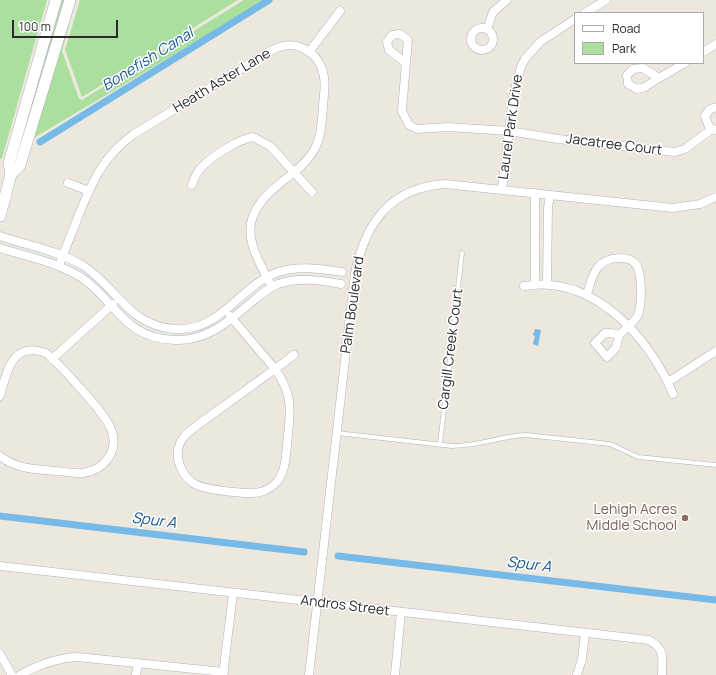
<!DOCTYPE html>
<html>
<head>
<meta charset="utf-8">
<style>
	body { margin:0 }
	#map { position:relative; width:716px; height:675px; overflow:hidden; background:#ece8de; font-family:Manrope,sans-serif }
	canvas { display:block }
	.legend { position:absolute; left:574px; top:12px; width:130px; height:52px; box-sizing:border-box; background:#fff; border:1px solid #aaa; margin:0; padding:5px 7px; list-style:none; font-size:12px; color:#2b2b2b }
	.legend li { display:flex; align-items:center; gap:8px; height:20px }
	.legend b { width:20px; border:1px solid #aaa }
	.scale { position:absolute; left:12px; top:20px; width:106px; height:18px; box-sizing:border-box; border:2px solid #2b2b2b; border-top:0; padding-left:5px; font-size:12px; line-height:14px; white-space:nowrap; color:#2b2b2b; -webkit-text-stroke:3px #fff; paint-order:stroke }
</style>
</head>
<body>
<div id="map">
<canvas width="716" height="675"></canvas>
<ul class="legend">
<li><b style="height:5px;background:#fff"></b>Road</li>
<li><b style="height:11px;background:#abdf9e"></b>Park</li>
</ul>
<div class="scale">100 m</div>
</div>
<script>
const c = document.querySelector('canvas').getContext('2d');
c.lineJoin = 'round';
function paint(path, color) {
  c.fillStyle = color;
  c.fill(path, 'evenodd');
}
function trace(path, color, width, dash) {
  c.strokeStyle = color;
  c.lineWidth = width;
  c.lineCap = dash ? 'butt' : 'round';
  c.setLineDash(dash || []);
  c.stroke(path);
}
function drawText(font, color, halo, rows, align = 'center') {
  c.font = font + ' Manrope,sans-serif';
  c.lineWidth = 3;
  c.setLineDash([]);
  c.textBaseline = 'middle';
  c.strokeStyle = halo;
  c.fillStyle = color;
  for (const [text, x, y, turn = 0] of rows) {
    c.save();
    c.translate(x, y);
    c.rotate((+turn || 0) * Math.PI / 180);
    c.textAlign = isNaN(turn) ? turn : align;
    if (halo) c.strokeText(text, 0, 0);
    c.fillText(text, 0, 0);
    c.restore();
  }
}
paint(new Path2D(`
	M0 0H47L2 158 0 159Z
	M60 0H66L22 145 18 148Z
	M74 0H76L62 51 79 99 82 100 244 0H266L32 139Z
	M80 0H238L82 97 65 50Z`), '#abdf9e');
paint(new Path2D(`
	M535 329 541 330 538 346 533 344 535 336 533 335Z`), '#78bae7');
trace(new Path2D(`
	M40 142 269 0
	M0 516 304 552
	M338 556 716 600`), '#78bae7', 7);
const lane = new Path2D(`
	M337 433 452 446C480 446 500 436 526 435L610 444 638 457 716 465
	M440 444 462 253`);
const street = new Path2D(`
	M585 13 606 0
	M471 39a11 11 0 1 1 22 0a11 11 0 1 1-22 0Z
	M487 29 493 12 507 0
	M400 34 408 40 406 63 389 50 387 42 392 35Z
	M309 52 340 11
	M703 52 716 44
	M406 63 402 111 409 125 417 129 448 127 509 131 558 139 675 152 685 149 712 129
	M643 68 659 78 645 87 637 89 628 84 627 75 633 69Z
	M659 78 685 63
	M715 130 709 127 705 116 709 110 716 107
	M68 183 89 191
	M192 185C194 179 196 174 200 169 210 157 239 139 253 137L270 146 312 192
	M502 189 513 97 521 67 525 59 540 42 575 19
	M0 236C29 246 60 251 85 267 118 289 129 326 175 329 220 332 239 287 276 273 297 265 320 269 342 272
	M0 248C28 257 57 262 82 278 116 301 124 339 175 340 208 341 229 321 253 301 261 294 269 288 278 284 300 277 319 280 341 284
	M59 266C65 249 72 233 78 217 92 182 103 156 134 134L272 50C284 44 297 43 309 52 324 62 326 78 324 95 322 113 323 136 313 152 297 177 262 188 252 219 245 242 262 267 272 287
	M547 283 548 208 550 195
	M535 284V193
	M524 286C592 274 649 336 673 394
	M587 294C590 285 592 273 599 266 607 257 630 254 637 266 642 276 642 304 638 315 634 323 625 329 619 335
	M230 316 275 369 294 355
	M605 333H611L619 335 616 348 607 357 595 343Z
	M52 359 113 304
	M275 369C292 393 291 407 288 435 286 451 287 469 277 482 273 486 267 490 261 492 249 495 203 490 193 483 179 473 172 451 184 437 187 433 191 430 195 427Z
	M668 382 716 351
	M0 396C7 371 12 341 46 353 60 365 105 413 111 429 120 451 104 470 83 473 74 474 64 471 55 471 36 469 16 469 0 456
	M0 566 649 640C666 650 662 657 662 675
	M0 654 12 675
	M20 675C38 665 56 658 77 657L224 672
	M136 675 138 663
	M223 675 233 593
	M309 675 355 273C366 222 390 188 445 184L673 208 700 204 716 197
	M395 675 401 612
	M577 675 582 659 585 633`);
const secondary = new Path2D(`
	M11 174 20 165 70 0
	M0 216 11 174 9 163 56 0`);
trace(lane, '#b1b2bd', 5);
trace(street, '#b1b2bd', 9);
trace(secondary, '#b1b2bd', 12);
trace(lane, '#fff', 4);
trace(street, '#fff', 8);
trace(secondary, '#fff', 11);
for (const [x, y, r, color] of [
	[685,518,4,"#8d6e63"]
]) {
  const dot = new Path2D();
  dot.arc(x, y, r, 0, 2 * Math.PI);
  c.fillStyle = color;
  c.fill(dot);
  trace(dot, '#fff', 1.5);
}
drawText('14px', '#2b2b2b', '#fff', [
	["Heath Aster Lane",222,81,-31],
	["Laurel Park Drive",511,127,-82],
	["Jacatree Court",614,145,7],
	["Palm Boulevard",353,305,-82],
	["Cargill Creek Court",451,349,-83],
	["Andros Street",345,606,7]
]);
drawText('14px', '#785e54', '#fff', [
	["Lehigh Acres",677,510],
	["Middle School",677,526]
], 'right');
drawText('italic 15px', '#165793', '#fff', [
	["Bonefish Canal",148,60,-32],
	["Spur A",154,521,7],
	["Spur A",529,565,7]
]);
</script>
</body>
</html>
